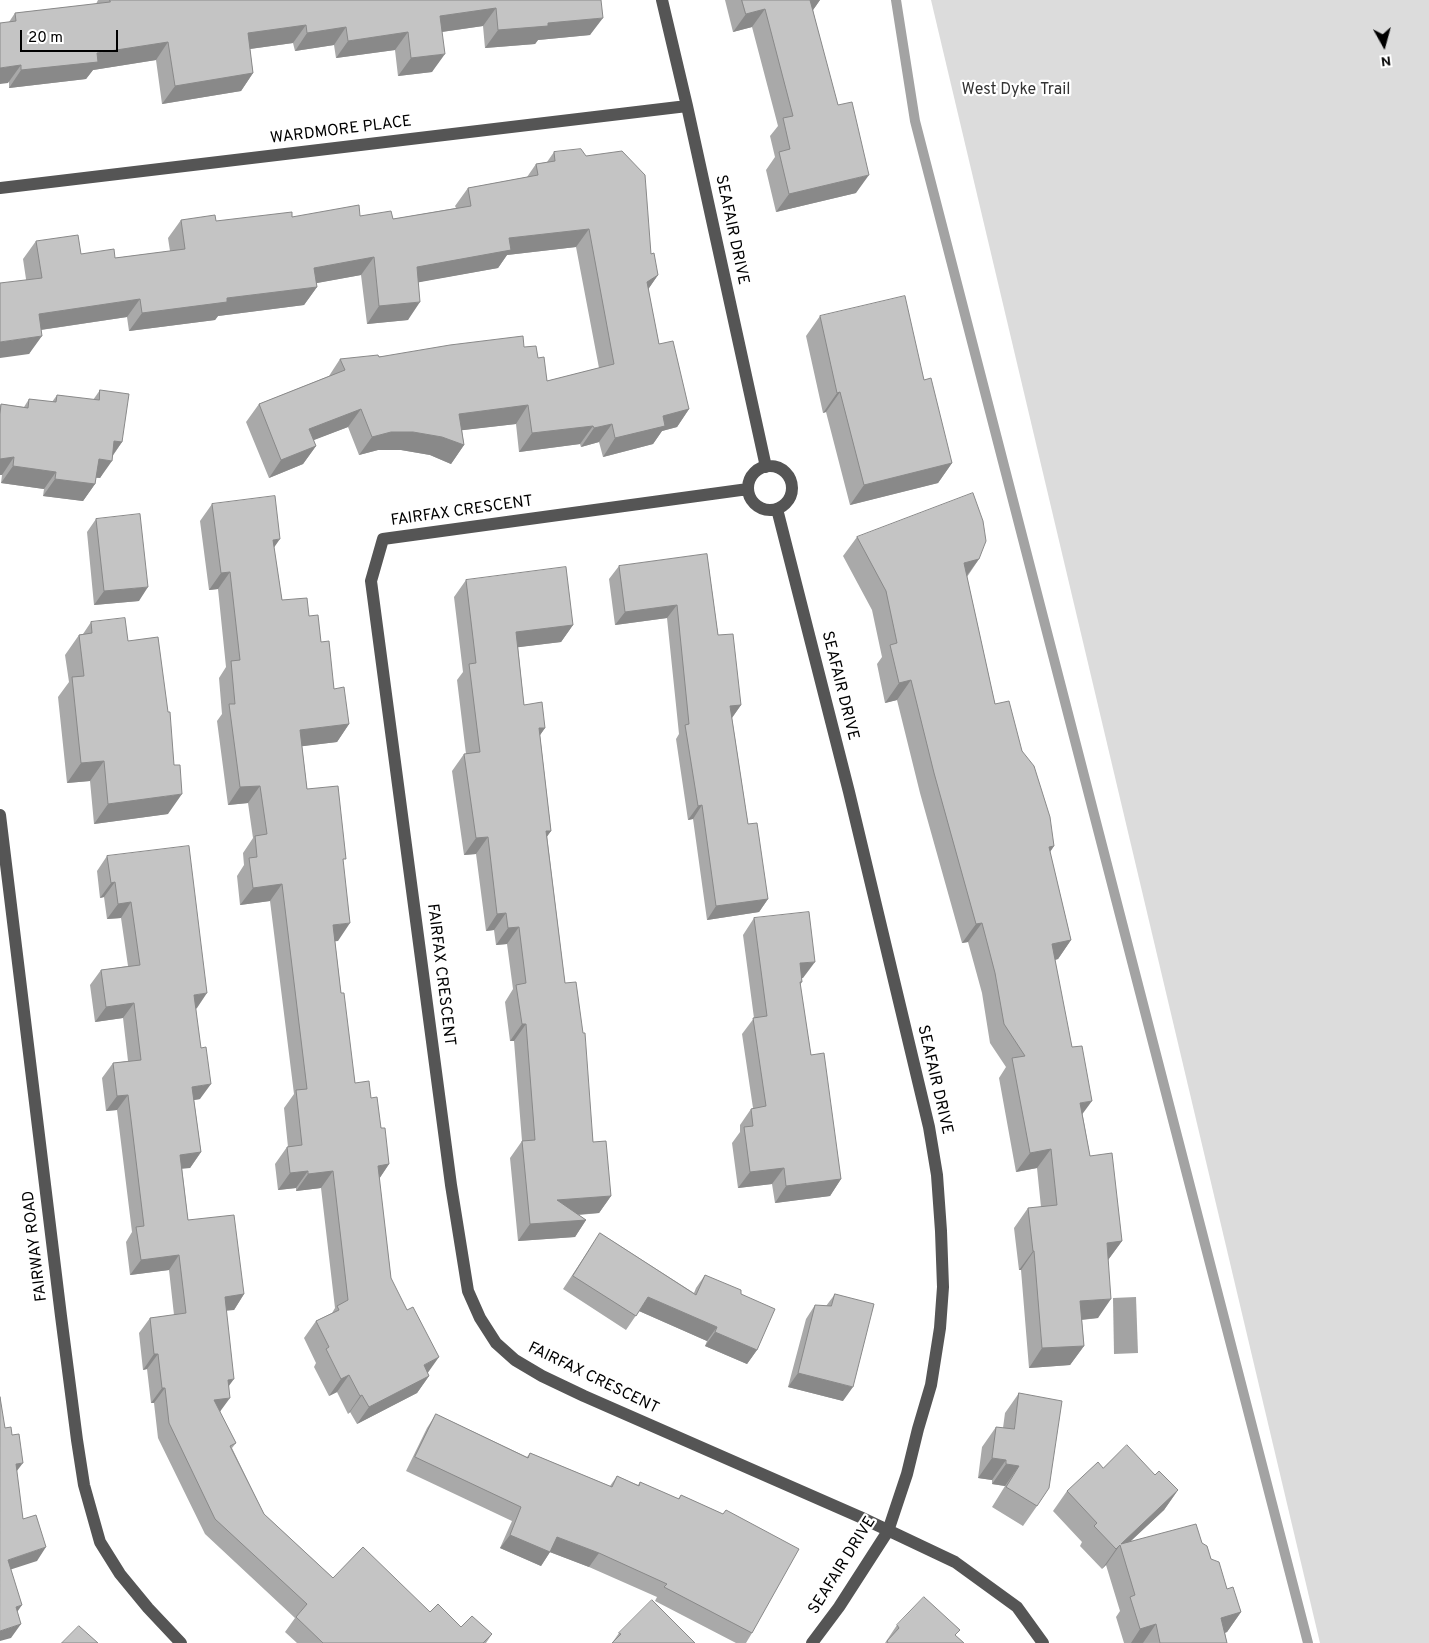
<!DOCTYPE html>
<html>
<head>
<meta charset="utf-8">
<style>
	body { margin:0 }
	#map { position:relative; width:1429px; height:1643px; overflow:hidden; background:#fff; font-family:Overpass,sans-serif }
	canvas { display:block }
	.north { position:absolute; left:1359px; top:20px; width:50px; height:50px; -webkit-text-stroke:4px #fff; paint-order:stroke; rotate:173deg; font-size:14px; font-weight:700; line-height:20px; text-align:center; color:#000 }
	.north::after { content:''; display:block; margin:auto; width:18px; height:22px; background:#000; clip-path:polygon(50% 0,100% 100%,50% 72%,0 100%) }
	.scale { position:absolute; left:20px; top:30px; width:98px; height:22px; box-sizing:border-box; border:2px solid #000; border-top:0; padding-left:6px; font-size:15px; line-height:18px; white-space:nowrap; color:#000; -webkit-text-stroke:4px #fff; paint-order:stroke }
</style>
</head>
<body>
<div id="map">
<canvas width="1429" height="1643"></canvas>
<div class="north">N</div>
<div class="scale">20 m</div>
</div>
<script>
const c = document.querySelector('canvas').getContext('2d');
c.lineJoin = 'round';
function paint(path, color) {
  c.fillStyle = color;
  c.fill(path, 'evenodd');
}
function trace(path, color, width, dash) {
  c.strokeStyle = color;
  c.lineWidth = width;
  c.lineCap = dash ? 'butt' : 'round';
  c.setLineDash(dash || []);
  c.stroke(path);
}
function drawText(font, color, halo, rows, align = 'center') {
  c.font = font + ' Overpass,sans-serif';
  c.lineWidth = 4.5;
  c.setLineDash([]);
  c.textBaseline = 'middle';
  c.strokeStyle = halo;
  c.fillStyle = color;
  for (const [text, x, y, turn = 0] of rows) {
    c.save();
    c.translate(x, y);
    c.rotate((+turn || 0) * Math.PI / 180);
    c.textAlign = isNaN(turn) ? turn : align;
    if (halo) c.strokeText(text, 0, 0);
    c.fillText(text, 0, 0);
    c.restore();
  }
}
paint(new Path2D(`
	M931 0H1429V1643H1320Z`), '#dcdcdc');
paint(new Path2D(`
	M1136 1297 1138 1353 1114 1354 1113 1298Z`), '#a3a3a3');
trace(new Path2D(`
	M896 0 915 121 1308 1643`), '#a3a3a3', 10);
trace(new Path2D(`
	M662 0 687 106 766 467
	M0 188 687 106
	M748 488a22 22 0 1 1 44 0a22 22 0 1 1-44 0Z
	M748 489 383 539 371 581 451 1185 468 1291 480 1318 496 1343 515 1360 542 1376 584 1396 860 1517 955 1562 1017 1607 1043 1643
	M777 509 849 792 929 1127 937 1175 941 1231 943 1287 940 1328 931 1385 918 1429 907 1474 888 1531 839 1607 812 1643
	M0 815 61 1316 77 1440 84 1485 100 1542 120 1574 148 1608 181 1643`), '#555', 12);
paint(new Path2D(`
	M98 0H601L590 35 538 40 535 44 485 48 483 26 442 32 432 72 398 76 395 50 336 58 334 45 295 51 293 43 250 49 253 73 241 91 162 104 156 60 93 70 86 79 9 88V22L15 13 96 4Z
	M725 0H820L813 10 856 193 776 212 766 170 775 157 770 136 778 126 752 27 733 32Z
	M554 152 651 254 658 275 648 289 659 344 689 409 677 427 662 431 653 444 603 457 599 442 581 447 580 444 519 452 516 424 462 430 464 445 451 464 430 455 401 450H378L359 455 348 427 313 440 316 446 303 464 269 478 246 422 259 404 329 376 340 359 524 347 538 358 547 381 599 368 576 247 507 255 498 268 418 282 408 320 367 324 361 275 316 283 317 287 304 305 218 316 215 320 129 331 127 317 41 330 29 354 26 279 23 259 36 241 81 254 115 258 170 251 168 238 181 220 216 221 292 217 360 216 393 219 456 208 455 206 468 188 527 177 536 164 547 162Z
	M820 316 924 380 952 463 938 483 850 505 826 412 823 413 806 336Z
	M100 390 122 442 112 457 100 478H96L95 484 83 501 43 496 44 489 1 483 2 475H0V406L1 404 24 407 29 399 52 402 57 395 93 400Z
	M212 504 274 548 282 600 309 616 321 642 334 689 349 724 337 742 302 746 307 789 343 863 338 941H335L341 993 355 1083 371 1098 381 1128 389 1164 379 1179 391 1278 429 1376 417 1393 357 1424 350 1412 348 1414 337 1392 329 1396 314 1367 316 1363 304 1338 316 1321 332 1313 335 1308 321 1188 296 1191V1188L278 1190 275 1164 287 1147H288L284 1108 294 1094 270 901 240 905 237 876 244 865 243 853 253 838 248 803 228 805 217 721 222 714 219 678 226 667 218 589 209 590 200 521Z
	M96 519 139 601 94 605 87 532Z
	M857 537 979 559 967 577 995 704 1022 751 1054 846 1050 852 1071 940 1058 959 1055 960 1090 1156 1122 1241 1108 1260 1098 1318 1082 1320 1084 1346 1070 1365 1029 1368 1021 1270H1019L1014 1228 1028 1208 1041 1207 1037 1168 1016 1172 999 1078 1006 1067 990 1043 982 993 968 942 962 943 920 793 897 700 885 703 877 664 882 657 872 610 843 556Z
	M707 554 718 635 741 705 732 718 748 824 768 899 759 912 707 920 693 819 688 820 676 739 679 734 667 618 615 625 609 579 619 566Z
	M466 580 573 625 561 642 518 647 524 705 545 728 540 735 551 831 547 836 565 983 593 1142 611 1196 599 1213 579 1215 586 1220 575 1237 518 1241 510 1158 522 1141 514 1041H510L505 1002 513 989 507 944 496 945 494 930 486 931 476 854 464 855 452 771 464 754H466L457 680 463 672 454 597Z
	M91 622 128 641 168 814 94 824 90 781 67 783 58 697 69 682 65 655 79 635 83 634Z
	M107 856 197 1008 196 1009 200 1099 194 1100 201 1152 190 1168H182L188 1220 244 1294 234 1310H226L229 1387 220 1412 236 1443 232 1448 264 1514 333 1578 430 1612 461 1627 492 1634 486 1643H297L285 1632 295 1618 205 1534 158 1438 154 1403H151L147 1369 143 1370 139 1333 150 1318 174 1315 169 1270 130 1275 126 1242 132 1232 117 1110 106 1111 102 1078 113 1063 128 1061 123 1018 95 1022 90 985 101 970 128 966 121 918 107 919 104 897 100 898 97 871Z
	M754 918 803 978H802V982L800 985 811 1055 841 1179 830 1196 775 1203 772 1184 738 1188 732 1143 740 1132V1125L751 1109 753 1108 742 1034 754 1018 743 935Z
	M600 1233 694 1293 696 1288 705 1275 741 1294 757 1350 747 1364 705 1346 707 1341 639 1311 626 1330 563 1289Z
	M835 1294 843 1401 788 1387 806 1319 815 1305 826 1306Z
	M1019 1393 1037 1506 1023 1526 992 1507 1005 1486 992 1484V1480L978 1478 982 1447 996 1427 1003 1428 1005 1413Z
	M436 1414 527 1457 530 1453 610 1486 617 1476 638 1485 640 1482 678 1499 681 1495 723 1514 726 1510 752 1633 746 1643H736L655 1601 657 1597 589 1567 550 1552 541 1566 500 1548 512 1521 406 1471 427 1428Z
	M1103 1468 1155 1475 1178 1490 1164 1510 1131 1541 1202 1543 1211 1559 1227 1589 1241 1612 1227 1632 1225 1633 1227 1643H1124L1116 1617 1120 1611 1106 1565 1102 1569 1080 1546 1082 1542 1053 1511 1067 1491Z
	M897 1625 956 1636 964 1643H885Z
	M619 1633 695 1643H612Z`), '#a9a9a9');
paint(new Path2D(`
	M807 0H820L813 10 796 15Z
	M496 8 483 26 427 34 440 16Z
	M765 9 752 27 733 32 746 14Z
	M603 18 590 35 538 40 535 44 485 48 498 30 548 23Z
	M306 25 293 43 235 51 248 33Z
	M346 27 334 45 295 51 307 33Z
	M408 32 395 50 336 58 348 41Z
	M168 42 156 60 93 70 86 79 9 88 21 70 97 53Z
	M445 54 432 72 398 76 411 58Z
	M21 65 8 83 0 84V68Z
	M253 73 241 91 162 104 175 86Z
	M869 175 856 193 776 212 789 194Z
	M589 229 576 247 507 255 498 268 404 285 417 267 509 238Z
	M374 257 361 275 301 286 314 268Z
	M658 275 645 294 647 282Z
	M317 287 304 305 218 316 215 320 129 331 142 313 227 298Z
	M140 299 127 317 26 332 39 314Z
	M420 302 408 320 367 324 379 306Z
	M42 336 29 354 0 358V342Z
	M840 392 826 412 823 413 837 393Z
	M528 405 516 424 447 432 459 414Z
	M361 409 348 427 296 447 309 429Z
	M689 409 677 427 662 431 653 444 603 457 615 438 663 416Z
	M612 424 599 442 581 447 594 428Z
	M593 426 580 444 519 452 532 433Z
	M391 432H413L442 437 464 445 451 464 430 455 401 450H378L359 455 372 437Z
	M114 441 122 442 110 459Z
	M316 446 303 464 269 478 281 460Z
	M14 457 2 475H0V459Z
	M99 459 112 461 100 478 87 476Z
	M952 463 938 483 850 505 864 485Z
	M13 466 56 472 44 489 1 483Z
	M55 479 95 484 83 501 43 496Z
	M280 539 268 556 273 540Z
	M979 559 965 578 964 563Z
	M230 572 218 589 209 590 221 573Z
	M148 587 139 601 94 605 104 591Z
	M677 605 667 618 615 625 625 612Z
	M573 625 561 642 504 649 516 632Z
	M911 680 897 700 885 703 899 683Z
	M741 705 731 719 730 706Z
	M349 724 337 742 288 748 300 730Z
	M539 728H545L533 745Z
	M104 761 90 781 67 783 81 763Z
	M260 786 248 803 228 805 240 787Z
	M182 794 168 814 94 824 108 804Z
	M702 805 693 819 688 820 698 806Z
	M546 831H551L539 848Z
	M488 837 476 854 464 855 476 838Z
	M1054 846 1041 865 1049 847Z
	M115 882 104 897 100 898 111 883Z
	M282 884 270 901 240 905 253 888Z
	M768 899 759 912 707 920 716 906Z
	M131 902 121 918 107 919 118 904Z
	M506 913 494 930 486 931 497 914Z
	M350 923 338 941 321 943 333 925Z
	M982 923 968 942 962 943 976 924Z
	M519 927 507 944 496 945 508 928Z
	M1071 940 1058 959 1038 964 1052 944Z
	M815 962 803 978 788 980 800 963Z
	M207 993 197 1008 183 1010 194 995Z
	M134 1003 123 1018 95 1022 106 1007Z
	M522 1024H526L514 1041H510Z
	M211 1084 200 1099 182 1102 192 1087Z
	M128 1095 117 1110 106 1111 117 1096Z
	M1092 1101 1078 1120 1080 1103Z
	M1051 1149 1037 1168 1016 1172 1030 1153Z
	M201 1152 190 1168 170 1170 180 1155Z
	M389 1164 377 1182 378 1166Z
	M784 1168 772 1184 738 1188 750 1172Z
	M308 1171 296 1188 278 1190 290 1173Z
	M333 1171 321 1188 296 1191 308 1174Z
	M841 1179 830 1196 775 1203 786 1186Z
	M611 1196 599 1213 545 1217 557 1200Z
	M586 1220 575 1237 518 1241 530 1224Z
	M1122 1241 1108 1260 1107 1243Z
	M1033 1251H1034L1021 1270H1019Z
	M179 1255 169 1270 130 1275 141 1260Z
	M244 1294 234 1310 214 1312 225 1297Z
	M648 1297 717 1327 707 1341 639 1311Z
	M1111 1299 1098 1318 1067 1321 1080 1301Z
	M715 1332 757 1350 747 1364 705 1346Z
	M1084 1346 1070 1365 1029 1368 1042 1348Z
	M154 1354H158L147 1369 143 1370Z
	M439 1357 427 1374 424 1365Z
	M798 1373 853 1387 843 1401 788 1387Z
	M349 1375 337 1392 329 1396 341 1379Z
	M429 1376 417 1393 357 1424 369 1407Z
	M234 1379 223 1394 228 1380Z
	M162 1388H165L154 1403H151Z
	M362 1395 350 1412 348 1414 360 1396Z
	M230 1398 219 1413 214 1400Z
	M992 1458 1006 1460 992 1480 978 1478Z
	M23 1463 13 1476 16 1464Z
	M1006 1464 1019 1466 1005 1486 992 1484Z
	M1178 1490 1164 1510 1121 1550V1544Z
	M510 1535 557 1537 599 1553 589 1567 547 1551 550 1552 541 1566 500 1548Z
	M1120 1545 1106 1565 1102 1569 1116 1549Z
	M46 1547 37 1561 0 1573 8 1560Z
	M22 1605 13 1618 16 1607Z
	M1241 1612 1227 1632 1207 1638 1221 1618Z
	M21 1624 11 1638 0 1641V1631Z
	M1156 1624 1143 1643H1131L1140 1629Z`), '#898989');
const building = new Path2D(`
	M110 0H601L603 18 548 23V26L498 30 496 8 440 16 445 54 411 58 408 32 348 41 346 27 307 33 306 25 248 33 253 73 175 86 168 42 97 53 98 62 21 70V65L0 68V23L16 21 15 13 110 2Z
	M742 0H810L838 105 852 102 869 175 789 194 779 152 790 149 783 118 793 116 765 9 746 14Z
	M581 149 586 156 622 151 645 175 651 254 654 253 658 275 647 282 659 344 673 341 689 409 663 416 665 426 615 438 612 424 594 428 593 426 532 433 528 405 459 414 464 445 442 437 413 432H391L372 437 361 409 309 429 316 446 281 460 259 404 345 370 340 359 378 355 379 357 450 345 523 336 524 347 536 346 538 358 544 357 547 381 614 364 589 229 509 238 511 250 417 267 420 302 379 306 374 257 314 268 317 287 227 298V302L142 313 140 299 39 314 42 336 0 342V283L42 278 36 241 78 235 81 254 114 249 115 258 185 249 181 220 215 215 216 221 292 212V217L359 205 360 216 391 211 393 219 471 206 468 188 538 175 536 164 555 161 554 152Z
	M905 296 924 380 931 378 952 463 864 485 840 392 837 393 820 316Z
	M100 390 129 394 122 442 114 441 112 461 99 459 95 484 55 479 56 472 13 466 14 457 0 459V414L1 404 28 408 29 399 56 402 57 395 99 400Z
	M973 493 983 521 986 541 979 559 964 563 995 704 1009 701 1022 751 1034 766 1050 817 1054 846 1049 847 1071 940 1052 944 1072 1047 1082 1046 1092 1101 1080 1103 1090 1156 1112 1153 1122 1241 1107 1243 1111 1299 1080 1301 1084 1346 1042 1348 1034 1251H1033L1028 1208 1057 1205 1051 1149 1030 1153 1012 1058 1025 1056 1004 1024 995 973 982 923 976 924 934 773 911 680 899 683 890 645 897 643 886 591 857 537Z
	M275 496 280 539 273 540 282 600 307 598 309 616 318 615 321 642 329 641 334 689 344 687 349 724 300 730 307 789 338 786 346 859H343L350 923 333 925 341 993H344L355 1083 369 1081 371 1098 377 1097 381 1128H385L389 1164 378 1166 391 1278 407 1310 413 1307 439 1357 424 1365 429 1376 369 1407 362 1395 360 1396 349 1375 341 1379 326 1349 329 1347 316 1321 339 1310 337 1306 348 1300 333 1171 308 1174V1171L290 1173 287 1147 302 1145 296 1090 307 1089 282 884 253 888 249 858 257 857 255 836 267 834 260 786 240 787 229 704H235L231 661 240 660 230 572 221 573 212 504Z
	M140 514 148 587 104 591 96 519Z
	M707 554 718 635 733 634 741 705 730 706 748 824 757 823 768 899 716 906 702 805 698 806 685 725 689 724 677 605 625 612 619 566Z
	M566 567 573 625 516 632 524 705 542 702 545 728H539L551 831H546L565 983 576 982 583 1033H585L593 1142 606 1141 611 1196 557 1200 586 1220 530 1224 522 1141 535 1140 526 1024H522L516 985 526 983 519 927 508 928 506 913 497 914 488 837 476 838 464 754 480 752 469 664 476 663 466 580Z
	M125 618 128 641 158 637 168 712H170L174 765H180L182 794 108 804 104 761 81 763 72 677 84 676 79 635 92 633 91 622Z
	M189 846 207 993 194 995 201 1048 206 1047 211 1084 192 1087 201 1152 180 1155 188 1220 234 1215 244 1294 225 1297 234 1379 228 1380 230 1398 214 1400 236 1443 230 1446 264 1514 333 1578 363 1547 430 1612 438 1604 461 1627 472 1616 492 1634 483 1643H323L296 1617 307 1604 215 1519 169 1423 165 1388H162L158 1354H154L150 1318 186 1313 179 1255 141 1260 136 1227 144 1226 128 1095 117 1096 113 1063 141 1060 134 1003 106 1007 101 970 140 965 131 902 118 904 115 882 111 883 107 856Z
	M809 912 815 962 800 963 802 982H800L811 1055 824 1053 841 1179 786 1186 784 1168 750 1172 744 1127 753 1126 751 1109 766 1106 753 1018 767 1016 754 918Z
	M600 1233 696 1295 705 1275 741 1290V1294L775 1309 757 1350 715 1332 717 1327 648 1297 636 1316 573 1276Z
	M835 1294 874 1304 853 1387 798 1373 815 1305 831 1306Z
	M1019 1393 1062 1401 1049 1488 1037 1506 1006 1487 1019 1466 1006 1464V1460L992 1458 996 1427 1014 1429Z
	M0 1397 5 1428 11 1427 12 1435 19 1434 23 1463 16 1464 23 1519 36 1515 46 1547 8 1560 22 1605 16 1607 21 1624 0 1631Z
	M436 1414 528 1458 530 1453 612 1487 617 1476 639 1486 640 1482 679 1499 681 1495 723 1514 726 1510 799 1549 752 1633 664 1587 667 1584 599 1553 557 1537 550 1552 510 1535 521 1507 415 1457Z
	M1127 1445 1155 1475 1159 1471 1178 1490 1121 1544 1196 1524 1202 1543 1207 1546 1211 1559 1219 1562 1227 1589 1233 1587 1241 1612 1221 1618 1227 1643H1160L1156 1624 1140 1629 1130 1597 1135 1595 1120 1545 1116 1549 1094 1526 1097 1523 1067 1491 1098 1462 1103 1468Z
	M924 1597 960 1630 955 1635 964 1643H888L887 1641 899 1628 897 1625Z
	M652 1600 695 1643H612L621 1634 619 1633Z
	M79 1626 98 1643H62Z`);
paint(building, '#c4c4c4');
trace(building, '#898989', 1);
drawText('16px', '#333', '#fff', [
	["West Dyke Trail",1016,91]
]);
drawText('16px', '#000', '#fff', [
	["WARDMORE PLACE",341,131,-7],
	["SEAFAIR DRIVE",731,230,78],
	["FAIRFAX CRESCENT",462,512,-8],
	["SEAFAIR DRIVE",839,686,76],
	["FAIRFAX CRESCENT",440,975,83],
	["SEAFAIR DRIVE",934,1080,77],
	["FAIRWAY ROAD",36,1246,-97],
	["FAIRFAX CRESCENT",593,1379,26],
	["SEAFAIR DRIVE",843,1566,-58]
]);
</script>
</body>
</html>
